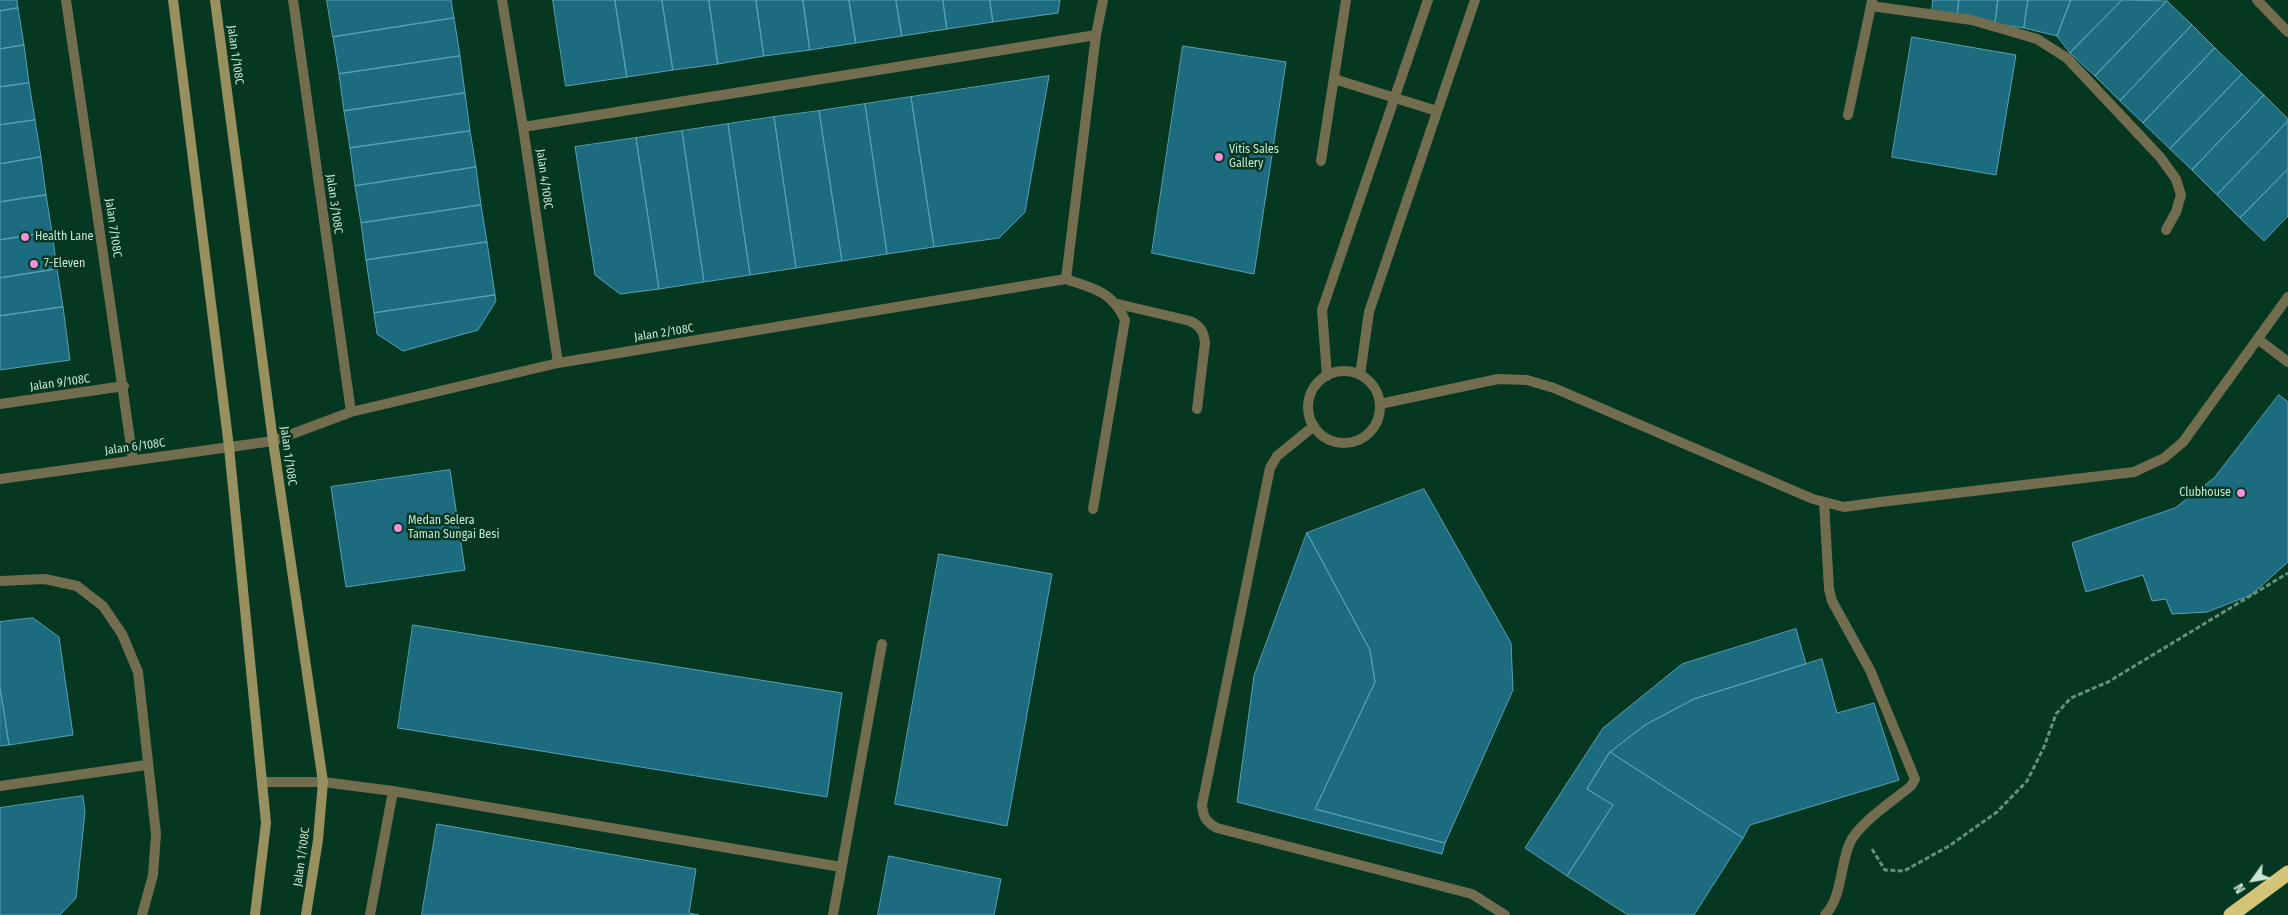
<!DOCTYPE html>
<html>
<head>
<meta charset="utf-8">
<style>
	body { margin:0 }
	#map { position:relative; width:2288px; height:915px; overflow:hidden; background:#053721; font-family:"Fira Sans Condensed",sans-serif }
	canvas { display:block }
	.north { position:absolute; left:2228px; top:855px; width:50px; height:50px; -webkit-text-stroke:4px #053721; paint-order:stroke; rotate:238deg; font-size:14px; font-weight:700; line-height:20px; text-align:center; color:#c7e5d2 }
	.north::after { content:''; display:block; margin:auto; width:18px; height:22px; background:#c7e5d2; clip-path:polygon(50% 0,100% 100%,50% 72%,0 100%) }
</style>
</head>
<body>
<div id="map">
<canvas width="2288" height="915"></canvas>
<div class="north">N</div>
</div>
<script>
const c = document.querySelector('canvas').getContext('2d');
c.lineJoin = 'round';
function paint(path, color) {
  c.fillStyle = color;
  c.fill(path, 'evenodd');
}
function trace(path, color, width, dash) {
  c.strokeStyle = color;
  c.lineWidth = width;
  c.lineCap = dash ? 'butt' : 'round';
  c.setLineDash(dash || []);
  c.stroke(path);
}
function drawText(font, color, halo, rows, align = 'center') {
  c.font = font + ' "Fira Sans Condensed",sans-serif';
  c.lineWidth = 5;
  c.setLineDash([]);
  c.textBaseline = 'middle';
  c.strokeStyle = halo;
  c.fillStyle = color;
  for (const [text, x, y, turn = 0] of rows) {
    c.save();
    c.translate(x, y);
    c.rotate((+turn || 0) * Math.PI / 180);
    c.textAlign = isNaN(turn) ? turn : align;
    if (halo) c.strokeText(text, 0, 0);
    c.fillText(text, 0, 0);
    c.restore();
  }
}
const building = new Path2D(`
	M0 0H17L18 8 0 11Z
	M327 0H451L454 18 333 37Z
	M553 0H615L627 77 566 86Z
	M615 0H662L673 70 627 77Z
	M662 0H709L718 64 673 70Z
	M709 0H756L764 56 718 64Z
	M756 0H803L810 50 764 56Z
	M803 0H849L856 43 810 50Z
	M849 0H896L902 36 856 43Z
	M896 0H943L947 29 902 36Z
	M943 0H990L993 22 947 29Z
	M990 0H1060L1058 13 993 22Z
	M1933 0H1959L1957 18 1932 13Z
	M1959 0H1998L1995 24 1957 18Z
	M1998 0H2028L2024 28 1995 24Z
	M2028 0H2071L2057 36 2024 28Z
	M2071 0H2122L2070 53 2057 36Z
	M2122 0 2167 1 2095 76 2070 53Z
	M2167 1 2192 25 2120 101 2095 76Z
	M18 8 24 45 0 49V11Z
	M454 18 460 56 339 74 333 37Z
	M2192 25 2215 48 2143 123 2120 101Z
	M1912 37 2016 55 1996 175 1892 157Z
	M24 45 29 83 0 87V49Z
	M1183 46 1286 62 1254 274 1152 253Z
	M2215 48 2242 74 2170 149 2143 123Z
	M460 56 465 93 344 111 339 74Z
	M2242 74 2264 95 2192 170 2170 149Z
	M1049 76 1025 212 999 238 934 247 911 97Z
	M29 83 35 120 0 125V87Z
	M465 93 470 131 350 148 344 111Z
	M2264 95 2288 119V121L2217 195 2192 170Z
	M911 97 934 247 887 254 865 104Z
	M865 104 887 254 842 261 819 111Z
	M819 111 842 261 796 268 774 117Z
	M774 117 796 268 750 275 728 124Z
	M35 120 41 157 0 164V125Z
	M2288 121V169L2240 218 2217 195Z
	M728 124 750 275 704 282 682 131Z
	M470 131 476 167 355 186 350 148Z
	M682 131 704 282 659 289 636 138Z
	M636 138 659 289 620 294 595 275 575 147Z
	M41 157 46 195 0 202V164Z
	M476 167 481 205 361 223 355 186Z
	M2288 169V216L2264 241 2240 218Z
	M46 195 52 232 0 240V202Z
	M481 205 487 242 366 260 361 223Z
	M52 232 57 269 0 278V240Z
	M487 242 495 295 374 313 366 260Z
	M57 269 63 307 0 316V278Z
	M495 295 496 301 478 330 403 351 377 334 374 313Z
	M63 307 70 360 0 370V316Z
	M2279 395 2288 402V562L2251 595 2207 612 2172 614 2166 599 2152 601 2143 575 2086 592 2072 543 2175 508 2214 478Z
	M450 470 465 570 346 587 331 487Z
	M1424 489 1511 643 1513 690 1445 843 1315 809 1375 682 1370 650 1307 533Z
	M1307 533 1370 650 1375 682 1315 809 1445 843 1442 854 1237 802 1254 676Z
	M939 554 1052 574 1007 826 895 804Z
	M33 618 59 637 73 735 9 745 0 687V622Z
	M413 625 842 693 827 797 398 728Z
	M1796 629 1806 664 1694 699 1645 725 1610 752 1587 789 1613 805 1567 876 1525 848 1603 728 1682 664Z
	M1822 659 1837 713 1874 703 1899 780 1750 825 1743 838 1610 752 1645 725 1694 699Z
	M0 687 9 745 0 746Z
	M1610 752 1743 838 1694 915H1628L1567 876 1613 805 1587 789Z
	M83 796 85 812 76 898 60 915H0V808Z
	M437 824 696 869 689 913 699 915H422Z
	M889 856 1001 879 994 915H878Z`);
paint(building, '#1d6b7f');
trace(building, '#56a1b6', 1);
trace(new Path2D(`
	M1872 849 1885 870 1904 871 1949 846 1997 812 2027 781 2044 747 2056 714 2071 698 2108 682 2288 573`), '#678f7b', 3, [5, 2.5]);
trace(new Path2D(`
	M502 0 523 127 558 363
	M1871 6 1972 20 2037 39 2067 58 2160 157 2176 179 2181 195 2176 212 2166 230
	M1334 79 1437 111
	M1848 115 1872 1
	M523 127 1096 35
	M1321 161 1346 0
	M1066 279C1094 289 1112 291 1125 320L1093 509
	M1118 304 1190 321C1200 326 1204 331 1205 343L1197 409
	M262 782H323L393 791 841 867
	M0 786 147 765
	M370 915 393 791
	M833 915 882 644`), '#726d4f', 10);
trace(new Path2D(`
	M66 0 133 460
	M293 0 351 412
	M2257 0 2288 32
	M2259 340 2288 362
	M1308 407a36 36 0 1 1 72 0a36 36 0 1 1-72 0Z
	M1360 375 1369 312 1475 0
	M1327 376 1322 310 1428 0
	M0 404 124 386
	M1380 404 1498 379 1527 380 1554 388 1813 499 1844 507 1880 502 2134 472 2164 458 2183 442 2288 297
	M1314 426 1277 456 1270 468 1202 805C1203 817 1206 822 1217 828L1472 894 1505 915
	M0 479 273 441 351 412 558 363 1066 279 1096 35 1103 0
	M1824 502 1829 589 1832 601 1870 670 1915 779 1911 786C1894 800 1856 825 1849 845 1840 867 1842 897 1825 915
	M0 581 45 579 77 586 103 606 122 634 138 672 156 834 153 875 142 915`), '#726d4f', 10);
trace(new Path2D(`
	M173 0 229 447 266 823 255 915
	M215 0 273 441 323 782 318 840 306 915`), '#999060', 10);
trace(new Path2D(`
	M2231 915 2288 873`), '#d3c478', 15);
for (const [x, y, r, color] of [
	[1219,157,5,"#f391d6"],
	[25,237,5,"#f391d6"],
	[34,264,5,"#f391d6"],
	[2241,493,5,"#f391d6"],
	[398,528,5,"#f391d6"]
]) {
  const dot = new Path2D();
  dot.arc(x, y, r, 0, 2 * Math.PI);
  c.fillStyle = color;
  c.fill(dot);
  trace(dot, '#053721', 2);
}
drawText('12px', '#c7e5d2', '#053721', [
	["Jalan 1/108C",235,55,82],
	["Jalan 4/108C",544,179,82],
	["Jalan 3/108C",334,204,82],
	["Jalan 7/108C",113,228,82],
	["Jalan 2/108C",664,333,-9],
	["Jalan 9/108C",60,383,-8],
	["Jalan 6/108C",135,447,-8],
	["Jalan 1/108C",288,456,82],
	["Jalan 1/108C",302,857,-82]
]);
drawText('12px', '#c7e5d2', '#053721', [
	["Vitis Sales",1229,150],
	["Gallery",1229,164],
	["Health Lane",35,237],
	["7-Eleven",44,264],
	["Clubhouse",2231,493,"right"],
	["Medan Selera",408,521],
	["Taman Sungai Besi",408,535]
], 'left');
</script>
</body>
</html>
